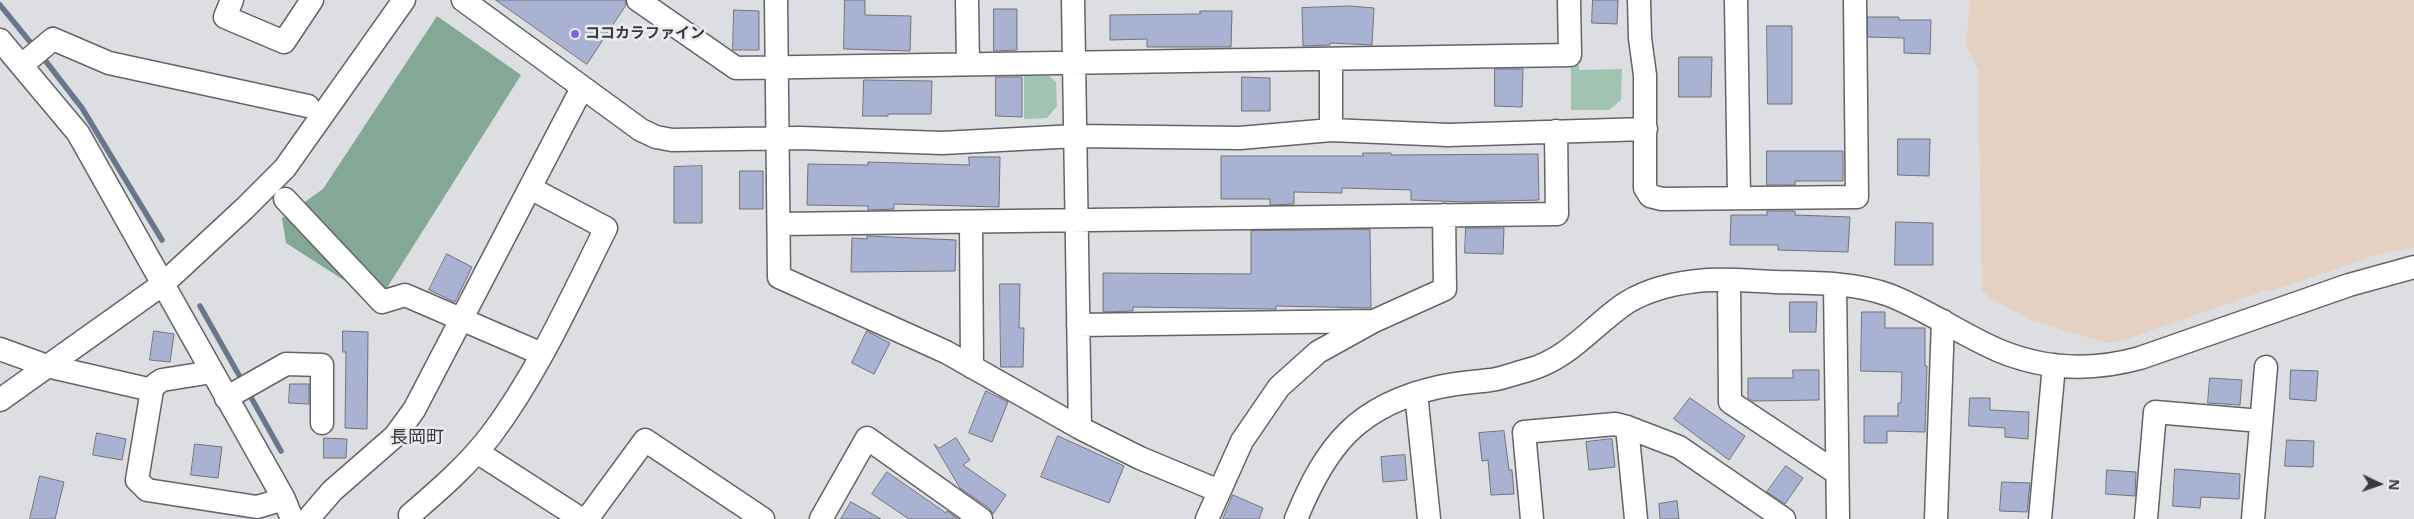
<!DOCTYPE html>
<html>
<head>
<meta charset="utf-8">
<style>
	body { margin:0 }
	#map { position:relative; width:2414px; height:519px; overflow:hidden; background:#dddee2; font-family:"Open Sans",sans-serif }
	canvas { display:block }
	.north { position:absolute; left:2354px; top:459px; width:50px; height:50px; -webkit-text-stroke:4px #eaecf0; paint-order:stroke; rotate:93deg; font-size:14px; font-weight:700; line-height:20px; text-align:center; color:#39393b }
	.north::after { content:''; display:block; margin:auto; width:18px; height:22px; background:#39393b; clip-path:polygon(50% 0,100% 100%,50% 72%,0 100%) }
</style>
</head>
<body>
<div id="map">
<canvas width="2414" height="519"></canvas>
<div class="north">N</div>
</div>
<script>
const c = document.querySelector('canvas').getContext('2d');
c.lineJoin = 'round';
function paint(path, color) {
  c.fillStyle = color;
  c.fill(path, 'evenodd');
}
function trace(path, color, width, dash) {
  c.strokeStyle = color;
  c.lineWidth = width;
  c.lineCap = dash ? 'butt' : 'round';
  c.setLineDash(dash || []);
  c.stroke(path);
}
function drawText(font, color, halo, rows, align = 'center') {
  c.font = font + ' "Open Sans","Noto Sans JP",sans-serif';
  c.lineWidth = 5;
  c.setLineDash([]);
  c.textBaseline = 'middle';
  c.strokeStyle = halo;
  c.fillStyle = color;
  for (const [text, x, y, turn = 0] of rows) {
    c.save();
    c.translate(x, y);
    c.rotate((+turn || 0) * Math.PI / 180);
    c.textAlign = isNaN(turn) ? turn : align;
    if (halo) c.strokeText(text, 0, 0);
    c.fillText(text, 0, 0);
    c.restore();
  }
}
paint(new Path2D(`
	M1970 0H2414V247L2376 255 2269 292 2267 290 2127 339 2107 343 2030 320 1990 298 1982 291 1978 70 1966 46Z`), '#e4d1c1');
paint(new Path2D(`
	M1579 65V70L1622 69 1621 100 1609 110H1571V66Z
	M1045 72 1056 82 1057 106 1047 118 1024 119V73Z`), '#a1c4b2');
paint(new Path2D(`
	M437 16 521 75 378 302 286 243 282 218 323 189Z`), '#83a996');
trace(new Path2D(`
	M0 5 35 48
	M41 55 82 108 162 240
	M200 306 244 384
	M248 392 281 451`), '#68778c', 5.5);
const building = new Path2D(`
	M496 0H625L626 5 587 64Z
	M845 0H865V15L911 16 910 51 844 49Z
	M1593 0H1618L1617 24 1592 23Z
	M1350 6 1374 8 1372 45 1330 43V45L1303 46 1302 8Z
	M994 9H1017V50L994 51Z
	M734 10 759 11V50H733Z
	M1200 11H1232L1231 47H1147V39L1110 40V15L1200 14Z
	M1868 17H1899V20H1931L1930 54 1904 53V38L1868 37Z
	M1767 26H1792V104H1768Z
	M1679 57H1712L1711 97H1679Z
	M1495 69H1523L1522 107 1495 106Z
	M996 77H1022V117L996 116Z
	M1242 77 1270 78V111H1242Z
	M864 80 932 81 931 114H888V116H863Z
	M1898 139H1930L1929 176 1898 175Z
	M1767 151H1843V181H1795V185H1767Z
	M1363 153H1391V155L1538 154 1539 200 1466 202 1411 200V190L1342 188V193L1294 192V204L1270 205V199H1221V156H1363Z
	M969 157H1000L999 207 894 204V209L868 210V206L807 205 808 164 868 165V162L969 165Z
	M702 166V223H674V167Z
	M740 171H763V209H740Z
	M1767 211H1795V215L1850 217 1848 252 1778 250V245H1730L1731 215H1767Z
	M1896 222 1933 223V265H1895Z
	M1466 228H1504L1503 254 1465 253Z
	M1370 230 1371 308 1276 306V309L1133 307V311L1103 312V273L1251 274V231Z
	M867 236 956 240 955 271 851 272 852 238 867 239Z
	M447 254 472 267 455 302 429 290Z
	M1000 284H1020L1019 328H1024L1023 367H1001Z
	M1790 302H1817L1816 332H1790Z
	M1862 312H1885V328H1925V366H1927L1925 432 1887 431V443H1864V416H1898V403H1901L1902 372 1861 371Z
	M154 331 174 334 170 362 150 360Z
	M343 331 368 332 367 429 345 428 346 352H343Z
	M867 331 890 343 874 374 852 363Z
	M1793 370H1819V400L1753 401 1748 398V378H1793Z
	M2291 370 2318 371 2316 401 2290 399Z
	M2210 378 2242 380 2240 405 2208 403Z
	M290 384H309V404L289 403Z
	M986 391 1008 402 992 442 969 433Z
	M1690 398 1745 436 1729 460 1674 419Z
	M1970 398H1990V410L2029 412 2028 439 2005 437V428L1969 426Z
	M1504 431 1509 470H1512L1514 494 1491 495 1488 460 1482 461 1479 433Z
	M97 433 126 439 122 460 93 455Z
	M1058 436 1124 466 1109 503 1041 477Z
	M324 438 347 439 346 458H324Z
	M956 438 970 460 963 465 1006 495 993 514 989 508 960 488 934 444 939 448Z
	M1612 439 1615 467 1589 470 1586 442Z
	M2287 440 2314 441 2313 467 2285 466Z
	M195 444 222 447 218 478 191 475Z
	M1405 455 1407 480 1383 482 1381 457Z
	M1786 466 1803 478 1785 504 1767 492Z
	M2175 469 2240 474 2239 499 2201 497 2200 508 2173 506Z
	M2107 470 2136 472 2135 496 2106 494Z
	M887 472 946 513 947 511 958 519H909L872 494Z
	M40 476 64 482 55 519H30Z
	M2002 482 2030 483 2027 512 2000 511Z
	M1233 495 1263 508 1259 519H1223Z
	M1677 501 1679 519H1660L1659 504Z
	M851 502 881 519H841Z`);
paint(building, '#aab2d4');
trace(building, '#727377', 1);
const minor = new Path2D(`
	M232 0 225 17 284 42 312 0
	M463 0 641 130 656 137 672 140 800 138 942 143 1076 136 1240 138 1331 130 1448 135 1646 129
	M638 0 736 68 1570 55 1569 0
	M776 0 779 277 946 352 1080 428 1073 0
	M967 0 968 64
	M1639 0 1640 38 1645 75V188L1650 196 1662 199 1857 197 1855 0
	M1736 0 1739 198
	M0 40 78 133 284 499 292 519
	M1331 59V130
	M22 65 53 39 109 63 308 106
	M285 199 382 302 405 295 542 354
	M971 222 972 367
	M779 224 1557 214 1556 131
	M1729 280 1730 402 1837 473
	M1835 285 1838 518
	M1078 325 1372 321
	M0 349 47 366 152 390 156 384 162 380 212 372
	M152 390 137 480 147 490 257 507 284 499
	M1416 393 1429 519
	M226 398 286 364 322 365V423
	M0 400 163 284 245 208 285 168 404 0
	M1627 427 1636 519
	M1080 428 1140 458 1219 491
	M477 452 581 519
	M410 515C439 490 468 465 491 435 538 372 571 298 606 228L530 188
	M308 519 332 491 395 436 414 410 582 88
	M587 519 645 440 763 519
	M821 519 867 438 981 519
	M1207 519 1242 441 1279 387 1318 352 1374 321 1445 289 1444 215
	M1296 519C1326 445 1358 405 1439 387 1456 383 1474 382 1491 380 1504 378 1516 373 1528 370 1569 359 1593 325 1626 303 1650 288 1680 282 1708 280 1731 279 1753 281 1775 282 1812 283 1853 282 1889 295 1928 310 1962 335 2000 351 2046 370 2093 371 2140 358L2349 285 2414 267
	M1532 519 1524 432 1615 424 1627 427 1679 447 1784 519
	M1936 519 1943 321
	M2040 519 2054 365
	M2146 519 2155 412 2261 421
	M2253 519 2266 367`);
trace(minor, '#636467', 25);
trace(minor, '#fff', 22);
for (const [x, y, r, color] of [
	[575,34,5,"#7c65e1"]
]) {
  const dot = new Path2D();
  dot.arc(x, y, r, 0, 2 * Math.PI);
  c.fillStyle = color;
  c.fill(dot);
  trace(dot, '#eaecf0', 2);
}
drawText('bold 15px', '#39393b', '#eaecf0', [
	["ココカラファイン",585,34]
], 'left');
drawText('18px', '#39393b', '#eaecf0', [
	["長岡町",417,438]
]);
</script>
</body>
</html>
